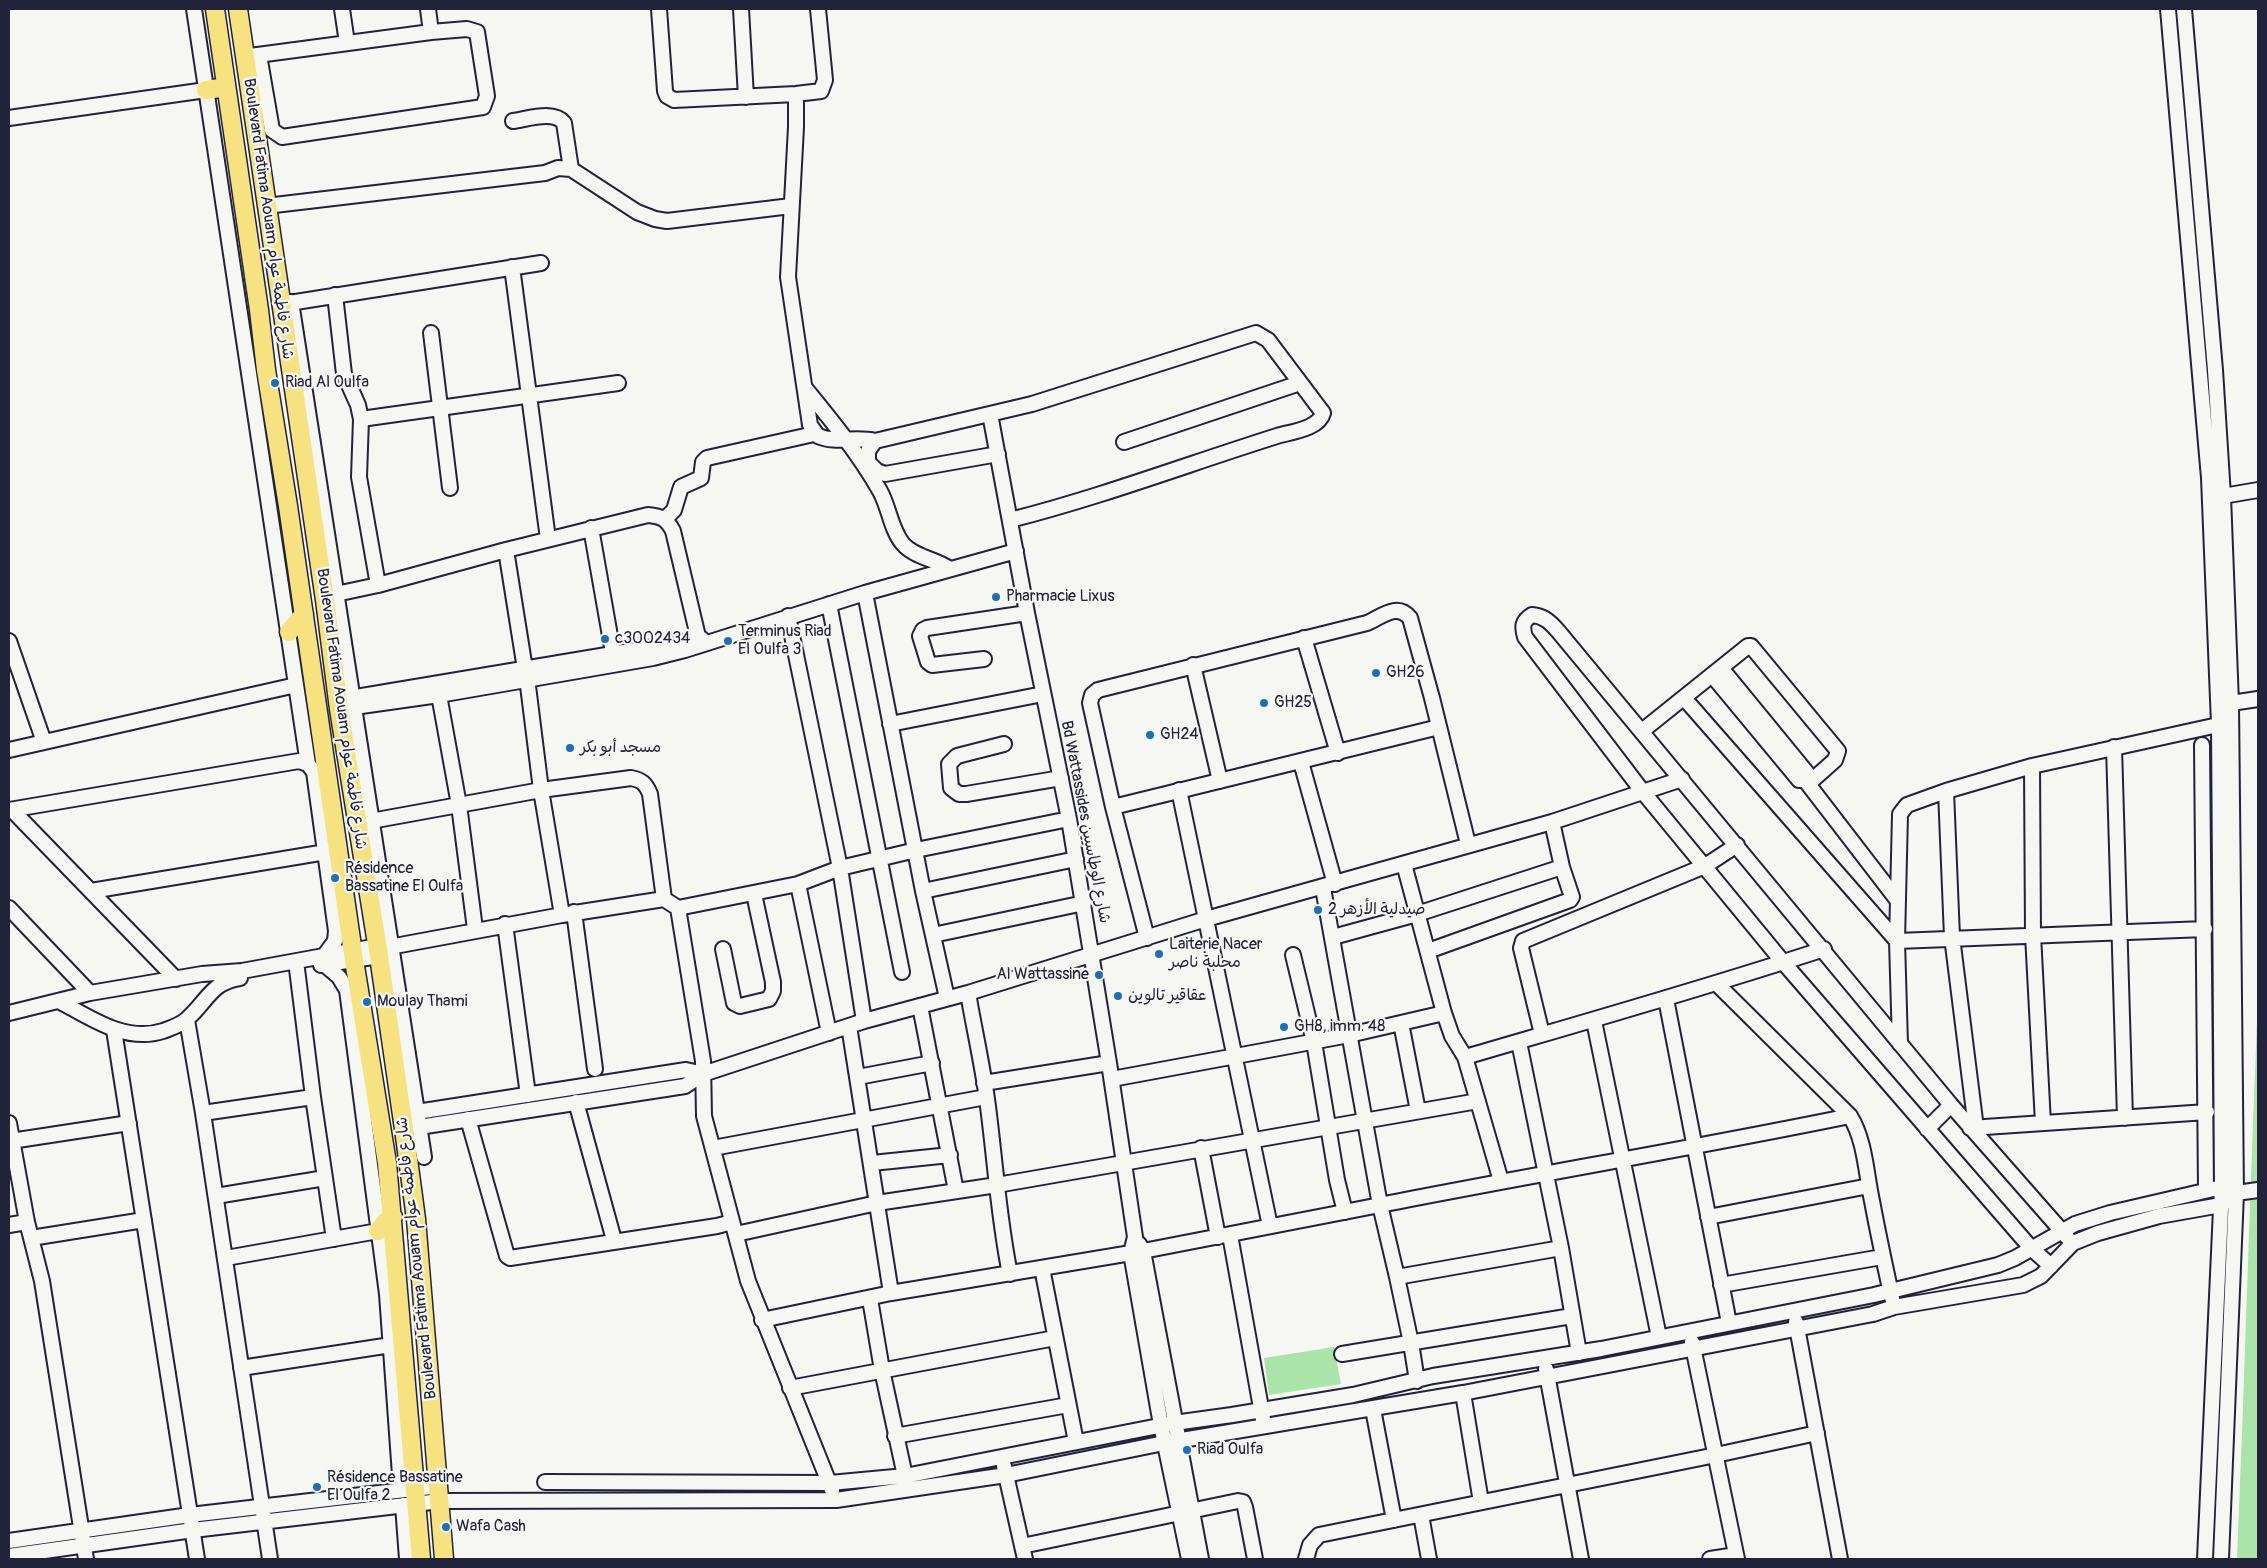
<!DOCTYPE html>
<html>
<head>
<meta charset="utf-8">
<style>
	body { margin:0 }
	#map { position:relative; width:2267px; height:1568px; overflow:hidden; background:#f6f6f2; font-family:Pangolin,sans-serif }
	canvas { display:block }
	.frame { position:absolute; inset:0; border:10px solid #22223b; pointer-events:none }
</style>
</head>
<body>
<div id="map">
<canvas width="2267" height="1568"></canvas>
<div class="frame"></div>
</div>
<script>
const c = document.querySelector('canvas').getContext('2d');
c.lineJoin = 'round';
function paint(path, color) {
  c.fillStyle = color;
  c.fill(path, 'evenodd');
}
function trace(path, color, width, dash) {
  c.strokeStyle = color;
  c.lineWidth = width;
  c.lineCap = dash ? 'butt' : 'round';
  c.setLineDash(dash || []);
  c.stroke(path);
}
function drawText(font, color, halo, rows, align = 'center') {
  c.font = font + ' Pangolin,"Playpen Sans Arabic",sans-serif';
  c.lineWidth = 4.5;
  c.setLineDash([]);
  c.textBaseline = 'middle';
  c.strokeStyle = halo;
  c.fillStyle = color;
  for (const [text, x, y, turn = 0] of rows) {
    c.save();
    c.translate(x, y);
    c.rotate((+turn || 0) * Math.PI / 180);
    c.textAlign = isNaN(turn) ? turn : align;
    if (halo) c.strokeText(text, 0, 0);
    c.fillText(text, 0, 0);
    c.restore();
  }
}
paint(new Path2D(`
	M2258 995V1559H2237C2245 1371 2250 1183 2258 995Z
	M1334 1347 1341 1384 1269 1395 1264 1358Z`), '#abe4a9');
const minor = new Path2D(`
	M194 9 308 764
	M342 9 347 43
	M659 9 665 91 667 96 674 100 796 94 821 91 825 80 818 9
	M741 9 746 97
	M2168 9 2209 478 2219 724 2222 1187 2205 1559
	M2184 9 2215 370 2223 496 2231 703 2236 1193 2221 1559
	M259 55 272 130 282 137 483 107 487 96 477 32 467 29 431 32
	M250 56 431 32 428 9
	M796 94V127L788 277 810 425 818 436C836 444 856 436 875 441L1032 404 1256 333 1268 340 1323 413C1319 429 1290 432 1277 436 1188 464 1101 497 1010 520
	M9 118 206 90
	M513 121C528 119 554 110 564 123L571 169
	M266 206 545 173 558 168 571 169 637 212 655 219 667 221 791 206
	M512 267 548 539
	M335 295 344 374 358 405 361 419 359 477 378 585
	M291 302 424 1157
	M283 304 541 263
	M431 333 450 488
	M805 388C832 421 859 454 880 491 889 507 891 530 903 544 914 557 936 559 950 569
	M990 414 1027 613 1069 819 1109 1063 1135 1237 1131 1253 1161 1425 1189 1559
	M361 419 618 383
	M875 441 868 451V462L877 471 885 474 998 454
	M1124 442 1300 383
	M2223 496 2258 490
	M665 519 674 510 681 487 701 478 703 462 707 458 814 434
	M591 528 613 653
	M506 550 525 669
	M865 593 923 891 947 998
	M336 594 378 585 506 550 648 515C661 516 667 519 673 531L700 645
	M829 604 902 972
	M788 616 840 868 864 1021
	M1304 638 1338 753
	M9 641 44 742
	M984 659 932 665 928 662 920 636 923 630 927 628 1027 613
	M1193 665 1220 781
	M1721 668 1807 773 1806 780 1808 784 1898 901
	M1712 675 1799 780H1806
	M439 695 459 805 475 929
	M1684 698 1897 941 2205 929
	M344 699 702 639
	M2231 703 2258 699
	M347 708 439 695 653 658 685 650 865 593 1016 551
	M890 724 1043 694
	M1642 731 1748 646H1751L1838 751 1835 760 1808 784
	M1004 744 957 756 949 764 951 788 959 794H966L1061 778
	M2202 745 2206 1190
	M2114 747 2125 1118
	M9 750 296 685
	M1301 762 1335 884
	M1179 790 1270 1226
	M1113 807 1439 727
	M9 810 299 761 308 764 314 772 336 931 335 941 324 956
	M12 810 176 979
	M371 821 541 790 631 778C642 780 646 784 650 794L664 899
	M1404 864 1444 1013 1452 1036 1465 1057 1501 1181
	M798 884 829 1033
	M91 891 332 851
	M923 891 1076 859
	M9 908 90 993
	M678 908 703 1061 704 1116 748 1281 832 1490
	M574 912 595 1069
	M562 915 664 899 678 908 798 884 840 868 916 850 1069 819
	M505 924 528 1095
	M933 935 1084 903
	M1333 937 1417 914 1562 867 1552 822
	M1147 938 1113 807 1090 703 1092 695 1098 690 1367 623C1381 617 1397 602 1410 618L1432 698 1468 844
	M384 948 562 915 541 790 527 678
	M723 949 734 1003 740 1006 769 999 773 991V982L754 894
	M1428 951 1570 900 1572 897 1562 867
	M1293 955 1314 1042 1337 1180 1345 1212
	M321 965 379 956
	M325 965 339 977 347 990 387 1294 401 1489
	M297 969 313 1097 334 1239
	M1716 983 1850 1116C1865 1140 1866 1173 1872 1201 1878 1233 1885 1266 1892 1298
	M968 993C974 1028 982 1063 987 1099 995 1157 998 1216 1010 1274
	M1666 999 1729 1323
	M59 1001C91 1018 125 1043 163 1031 171 1028 181 1025 187 1019 207 1002 211 982 240 978
	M920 1006 956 1191
	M9 1013 90 993 202 974 242 971 378 946
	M187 1020 203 1113 270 1559
	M1594 1021 1659 1337
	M1401 1023 1418 1111
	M849 1026 891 1293
	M114 1030 197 1559
	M1542 1034 1521 948 1523 941 1705 866 1737 845
	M1519 1042 1561 1248 1579 1353
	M1900 1044 1897 941 1900 814 1907 805 1946 791
	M1465 1057C1585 1022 1705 988 1824 949
	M858 1077 932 1063
	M1112 1079 1349 1035 1444 1013
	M984 1083 1109 1063
	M576 1102 614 1240
	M417 1112 686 1070 703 1074
	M203 1113 313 1097
	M468 1119 507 1256 510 1258 717 1226 732 1222
	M9 1123 27 1222 42 1281 86 1559
	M2043 1123 2033 935 2032 766 2227 723
	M419 1127 685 1086 703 1074 864 1021 968 993 1206 919 1552 822 1682 779
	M1970 1128 2207 1112
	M1976 1128 1952 937 1946 791 2032 766
	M1927 1129 1951 1105
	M11 1141 129 1123
	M713 1148 986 1097
	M1201 1148 1218 1237
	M872 1163 950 1155
	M216 1196 325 1178
	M1708 1217 1869 1186
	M9 1225 27 1222
	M736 1234 877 1203 997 1185 1478 1101
	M1230 1235 1263 1419
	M31 1238 144 1220
	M1139 1244 1143 1251 1201 1559
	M1561 1248 1397 1277 1380 1205C1537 1174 1694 1148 1850 1116
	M226 1258 378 1231
	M2051 1266 2031 1248 1783 962 1643 792 1525 637C1522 627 1522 621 1532 615 1544 616 1550 622 1558 631L1951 1105 2067 1237
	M1042 1268 1076 1442
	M1397 1277 1411 1343 1417 1381
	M1721 1285 1882 1257
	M870 1299 882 1370 905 1476
	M762 1320 891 1293 1143 1251 1380 1205 1323 888
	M1796 1322 1840 1559
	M1692 1342 1737 1559
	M1342 1354 1572 1316
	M241 1368 391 1345
	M1546 1369 1581 1559
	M790 1388 1055 1338
	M1463 1393 1481 1502
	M1373 1409 1394 1520
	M895 1436 1068 1405
	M1004 1466 1025 1559
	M545 1482 830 1483 905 1476 1174 1423 1232 1415 1353 1395 1433 1376 1601 1349 1874 1295 1998 1265 2015 1258 2075 1224 2110 1213 2222 1187 2236 1193
	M403 1505 407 1559
	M1421 1515 1429 1559
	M9 1541 190 1515 439 1486
	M1022 1546 1238 1501 1243 1502 1245 1507 1255 1559
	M9 1556 193 1530 440 1501 836 1500 1006 1475 1164 1443 1463 1393 1873 1314 1894 1307 2023 1285 2041 1276 2073 1243 2098 1233 2159 1216 2221 1205 2236 1193 2258 1190
	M1306 1559 1310 1545 1319 1535 1716 1455 1817 1433
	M1710 1559 1736 1555`);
const major = new Path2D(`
	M215 9 259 310 266 370 288 506 354 960 387 1163 421 1559
	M238 9 325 600 339 709 379 956 404 1129 416 1219 444 1559
	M206 90 226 87
	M289 632 304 614
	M378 1231 386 1221 393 1217`);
trace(minor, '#22223b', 18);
trace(major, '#22223b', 21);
trace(minor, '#f6f6f2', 14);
trace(major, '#f6e281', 18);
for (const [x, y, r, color] of [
	[275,383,5,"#1f6fb2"],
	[996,597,5,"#1f6fb2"],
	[605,639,5,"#1f6fb2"],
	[728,641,5,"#1f6fb2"],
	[1376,673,5,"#1f6fb2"],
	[1264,703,5,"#1f6fb2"],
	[1150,735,5,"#1f6fb2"],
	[570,748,5,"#1f6fb2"],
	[335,878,5,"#1f6fb2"],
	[1318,910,5,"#1f6fb2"],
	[1159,954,5,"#1f6fb2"],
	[1099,975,5,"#1f6fb2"],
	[1118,996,5,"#1f6fb2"],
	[367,1002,5,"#1f6fb2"],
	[1284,1027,5,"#1f6fb2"],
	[1187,1450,5,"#1f6fb2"],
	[317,1487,5,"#1f6fb2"],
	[446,1527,5,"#1f6fb2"]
]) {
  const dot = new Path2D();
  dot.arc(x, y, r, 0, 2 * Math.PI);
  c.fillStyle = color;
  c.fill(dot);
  trace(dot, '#f6f6f2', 2);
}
drawText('16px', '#22223b', '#f6f6f2', [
	["Boulevard Fatima Aouam شارع فاطمة عوام",268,219,82],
	["Boulevard Fatima Aouam شارع فاطمة عوام",341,709,82],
	["Bd Wattassides شارع الوطاسيين",1085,822,79],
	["Boulevard Fatima Aouam شارع فاطمة عوام",417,1258,-96]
]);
drawText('16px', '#22223b', '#f6f6f2', [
	["Riad Al Oulfa",285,383],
	["Pharmacie Lixus",1006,597],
	["Terminus Riad",738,632],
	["El Oulfa 3",738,650],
	["c3002434",615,639],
	["GH26",1386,673],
	["GH25",1274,703],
	["GH24",1160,735],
	["مسجد أبو بكر",580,748],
	["Résidence",345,869],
	["Bassatine El Oulfa",345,887],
	["صيدلية الأزهر 2",1328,910],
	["Laiterie Nacer",1169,945],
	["محلبة ناصر",1169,963],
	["Al Wattassine",1089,975,"right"],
	["عقاقير تالوين",1128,996],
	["Moulay Thami",377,1002],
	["GH8, imm. 48",1294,1027],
	["Riad Oulfa",1197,1450],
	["Résidence Bassatine",327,1478],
	["El Oulfa 2",327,1496],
	["Wafa Cash",456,1527]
], 'left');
</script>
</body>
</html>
